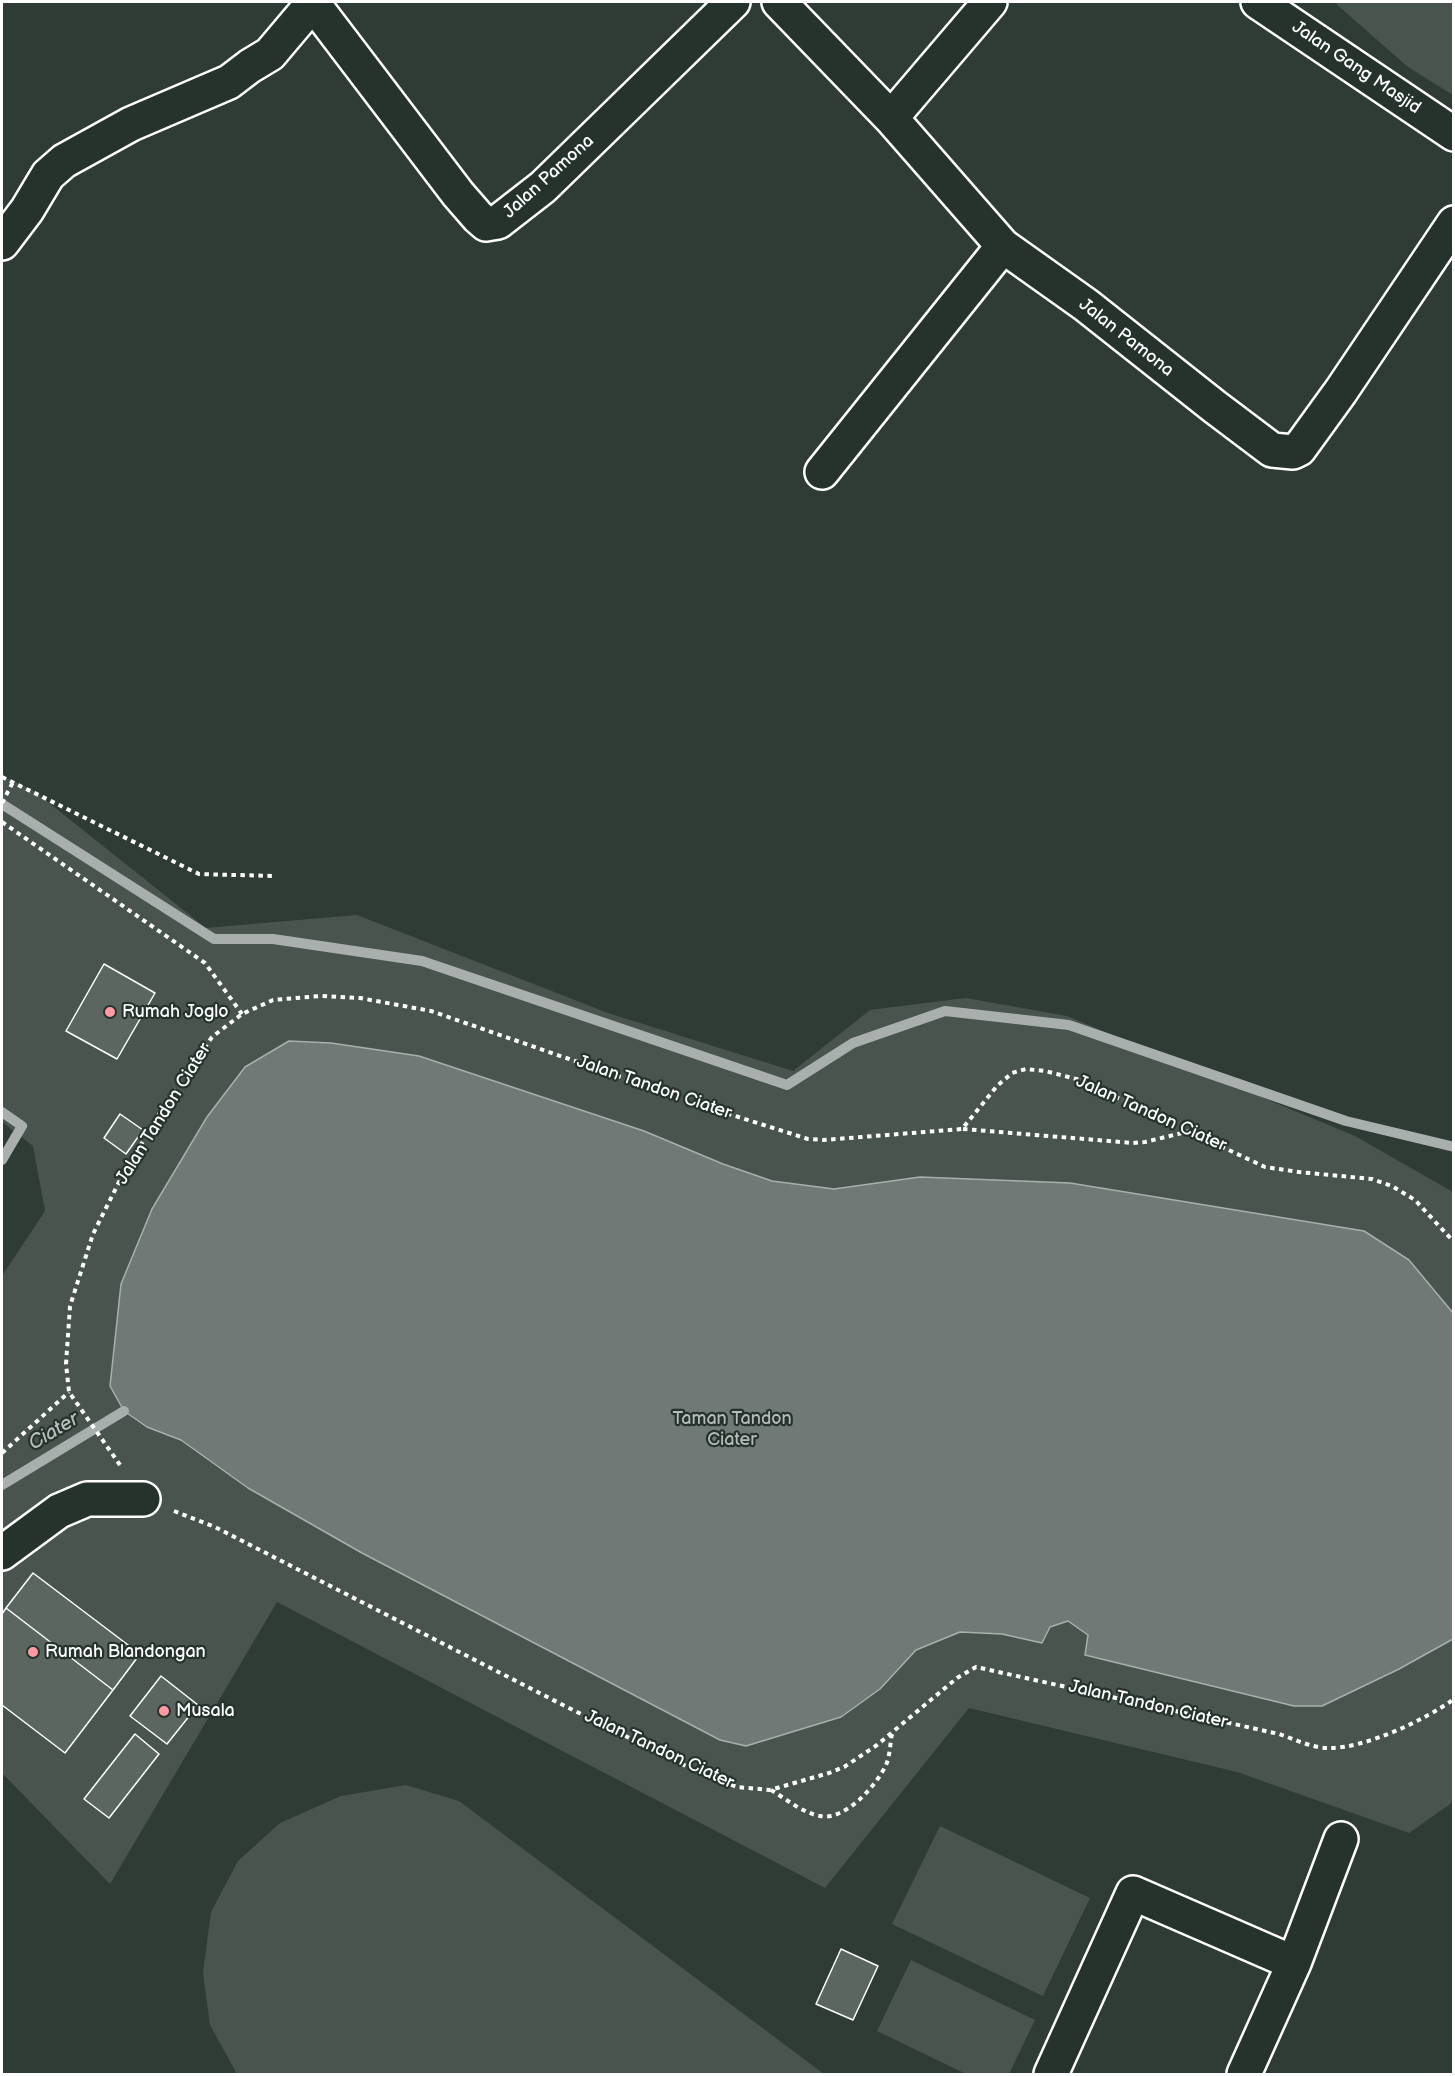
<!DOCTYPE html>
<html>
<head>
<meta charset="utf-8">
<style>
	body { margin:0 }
	#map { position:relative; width:1455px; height:2076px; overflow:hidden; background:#2f3b35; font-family:"Balsamiq Sans",sans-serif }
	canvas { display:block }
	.frame { position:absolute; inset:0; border:3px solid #fff; pointer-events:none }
</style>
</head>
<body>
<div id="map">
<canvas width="1455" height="2076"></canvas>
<div class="frame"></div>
</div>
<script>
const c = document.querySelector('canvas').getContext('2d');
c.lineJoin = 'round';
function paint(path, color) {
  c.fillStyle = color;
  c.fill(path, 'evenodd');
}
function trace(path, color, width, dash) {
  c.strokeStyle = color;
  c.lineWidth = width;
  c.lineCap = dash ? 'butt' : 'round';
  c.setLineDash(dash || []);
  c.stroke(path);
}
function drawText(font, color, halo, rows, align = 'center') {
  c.font = font + ' "Balsamiq Sans",sans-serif';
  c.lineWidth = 4.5;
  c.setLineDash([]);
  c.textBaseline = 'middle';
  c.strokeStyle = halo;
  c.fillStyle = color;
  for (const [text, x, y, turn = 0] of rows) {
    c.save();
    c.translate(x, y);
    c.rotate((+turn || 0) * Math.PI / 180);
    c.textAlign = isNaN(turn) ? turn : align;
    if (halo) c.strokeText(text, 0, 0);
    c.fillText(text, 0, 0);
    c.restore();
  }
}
paint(new Path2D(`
	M1334 2H1453V95L1408 67Z
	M2 776 34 791 206 928 357 915 608 1013 793 1071 870 1010 966 998 1067 1016 1355 1136 1453 1192V1802L1409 1833 1237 1772 969 1708 825 1888 277 1602 110 1884 2 1773V1276L45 1211 33 1146 2 1122Z
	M406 1785 459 1801 824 2074H237L210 2025 203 1973 211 1912 238 1861 280 1823 341 1796Z
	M940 1826 1090 1898 1043 1996 892 1924Z
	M911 1960 1035 2020 1009 2074H966L877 2031Z`), '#4a544f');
const water = new Path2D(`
	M289 1041 331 1043 419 1056 644 1131 723 1164 772 1181 834 1189 920 1177 1070 1183 1364 1231 1409 1260 1453 1313V1639L1399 1669 1322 1706H1294L1085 1655 1088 1635 1068 1621 1050 1627 1042 1643 1002 1634 960 1632 916 1650 880 1689 841 1717 746 1746 720 1740 362 1553 248 1488 181 1440 147 1427 124 1411 110 1386 121 1284 152 1209 207 1117 245 1067Z`);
paint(water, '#707975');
trace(water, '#a9afac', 1.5);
trace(new Path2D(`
	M2 804 214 939H273L422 961 787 1085 853 1043 945 1011 1069 1025 1346 1121 1454 1147
	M2 1112 22 1126 2 1160
	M2 1485 124 1411`), '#a9afac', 10);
const building = new Path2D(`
	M104 964 155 993 117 1059 66 1031Z
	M120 1114 143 1130 126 1154 104 1138Z
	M33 1573 140 1654 113 1690 6 1608Z
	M6 1608 113 1690 65 1753 2 1705V1614Z
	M161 1676 198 1705 167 1744 130 1716Z
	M135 1734 159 1754 109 1818 84 1799Z
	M841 1949 878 1966 853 2020 816 2004Z`);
paint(building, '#5b6661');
trace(building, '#fff', 1.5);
const minor = new Path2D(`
	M312 2 458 194 478 217 486 224 498 222 543 187 733 2
	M779 2 891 118 1003 246 1086 305 1215 407 1272 450 1293 452 1299 449 1341 391 1454 223
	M1258 2 1454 134
	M891 118 990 2
	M2 243 27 210 48 175 64 161 131 124 229 82 250 66 270 54 313 3
	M822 472 1003 246
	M2 1553 59 1511 87 1499H143
	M1051 2074 1133 1893 1294 1963
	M1244 2074 1294 1963 1341 1839`);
trace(minor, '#fff', 38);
trace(new Path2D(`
	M2 777 199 874 273 876
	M2 803 13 782
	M2 822 205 963 242 1014
	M963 1129 1133 1143 1145 1142 1190 1131
	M2 1453 69 1392
	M120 1465 69 1392 66 1364 70 1306 93 1234 120 1180 161 1111 212 1037 242 1014 273 1000 321 996 360 998 431 1011 710 1108 808 1139 824 1140 962 1129 997 1086 1012 1073 1026 1069 1045 1071 1080 1080 1265 1167 1299 1172 1372 1179 1392 1186 1415 1200 1454 1242
	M174 1511 215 1527 561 1704 698 1772 737 1787 770 1790 829 1773 844 1767 877 1745 957 1678 976 1667 1279 1734C1294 1739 1312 1748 1328 1748 1364 1749 1425 1720 1454 1699
	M771 1790C786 1799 803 1813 820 1816 845 1821 876 1786 886 1765 890 1756 890 1744 892 1734`), '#fff', 4, [4.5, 4.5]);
trace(minor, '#26332d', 33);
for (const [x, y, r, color] of [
	[110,1012,6,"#ff9aa2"],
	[33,1652,6,"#ff9aa2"],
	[164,1711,6,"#ff9aa2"]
]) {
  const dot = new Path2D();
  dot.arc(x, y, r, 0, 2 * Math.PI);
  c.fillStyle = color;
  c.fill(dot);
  trace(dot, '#26332d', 2);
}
drawText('18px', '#fff', '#26332d', [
	["Jalan Gang Masjid",1356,68,34],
	["Jalan Pamona",549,177,-42],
	["Jalan Pamona",1126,338,38],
	["Jalan Tandon Ciater",654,1088,19],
	["Jalan Tandon Ciater",164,1114,-58],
	["Jalan Tandon Ciater",1151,1114,24],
	["Jalan Tandon Ciater",1148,1705,13],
	["Jalan Tandon Ciater",659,1750,25]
]);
drawText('18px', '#fff', '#26332d', [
	["Rumah Joglo",122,1012],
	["Rumah Blandongan",45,1652],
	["Musala",176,1711]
], 'left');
drawText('18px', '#b7bbb9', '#26332d', [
	["Taman Tandon",732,1419],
	["Ciater",732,1440]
]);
drawText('italic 20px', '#b8bcba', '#26332d', [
	["Ciater",54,1432,-31]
]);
</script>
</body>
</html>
